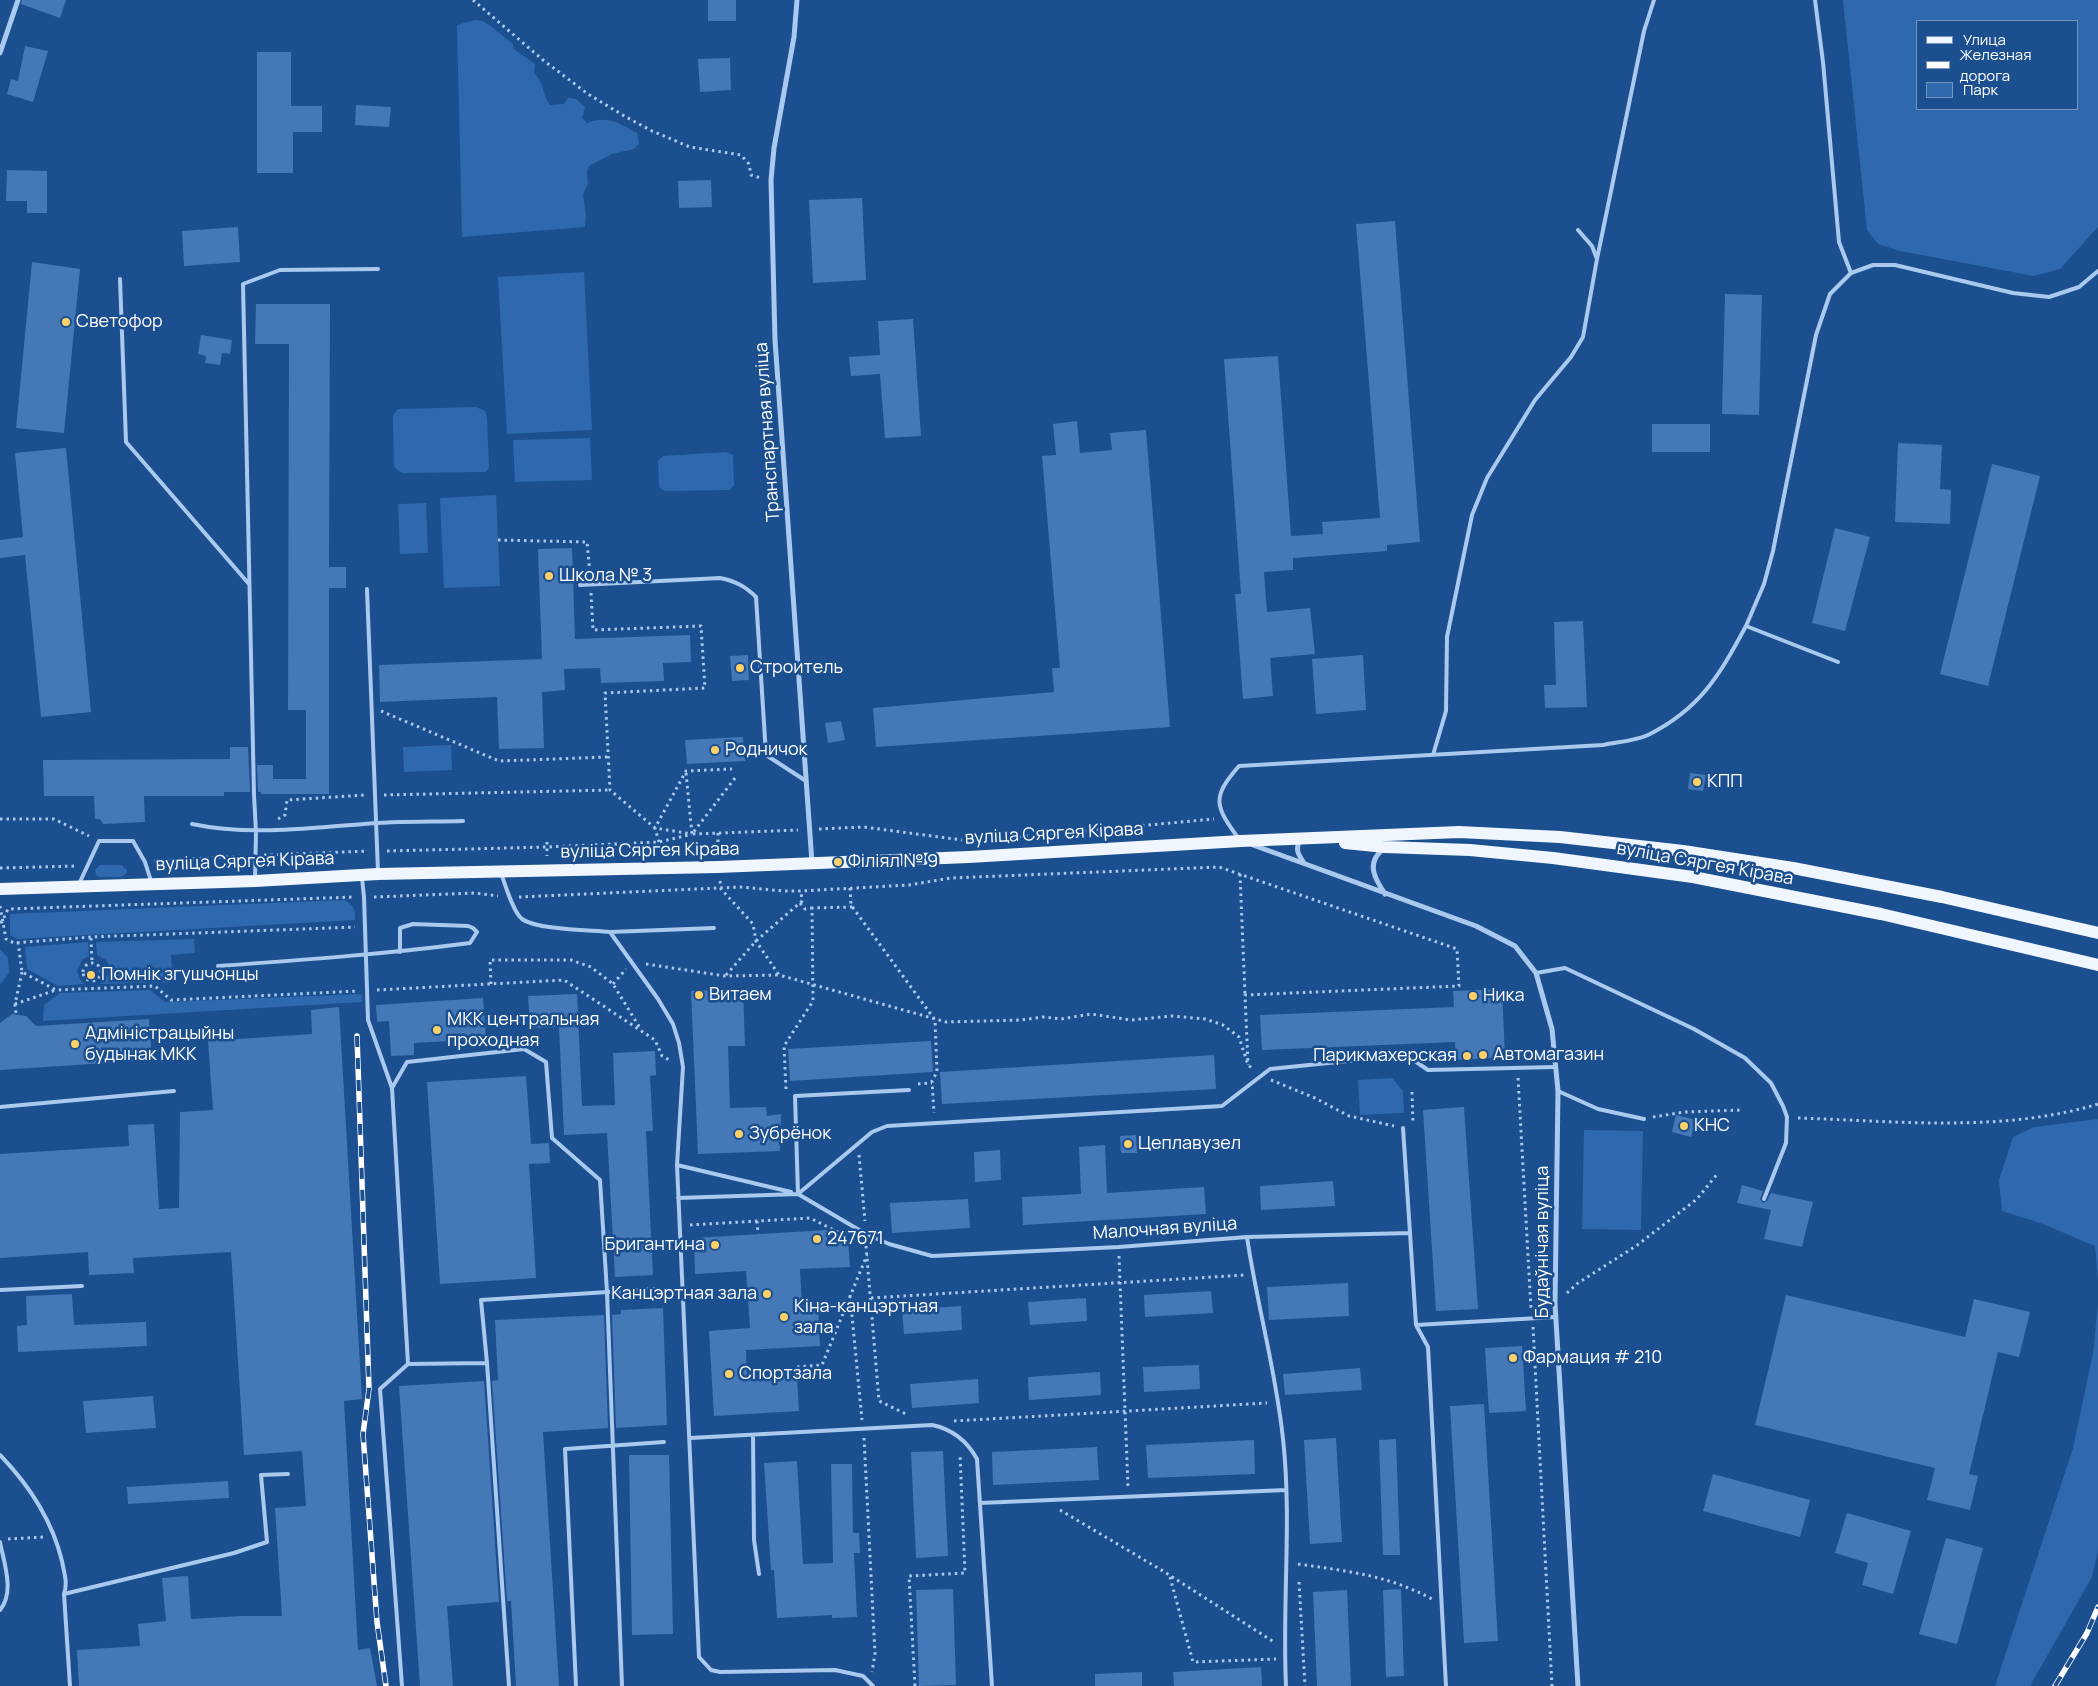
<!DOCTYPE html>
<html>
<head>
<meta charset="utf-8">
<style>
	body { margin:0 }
	#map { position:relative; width:2098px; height:1686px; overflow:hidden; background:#1b4f8f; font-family:Manrope,sans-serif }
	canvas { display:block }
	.legend { position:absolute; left:1916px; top:20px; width:162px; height:90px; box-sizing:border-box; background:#1b4f8f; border:1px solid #7695bc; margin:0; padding:6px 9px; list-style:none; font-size:15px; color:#fff }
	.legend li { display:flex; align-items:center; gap:10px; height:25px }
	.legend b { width:25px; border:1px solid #7695bc }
</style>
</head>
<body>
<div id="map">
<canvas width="2098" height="1686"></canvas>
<ul class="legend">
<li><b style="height:6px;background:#f0f6ff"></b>Улица</li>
<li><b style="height:6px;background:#fff"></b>Железная дорога</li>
<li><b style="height:14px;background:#2e69ad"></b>Парк</li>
</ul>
</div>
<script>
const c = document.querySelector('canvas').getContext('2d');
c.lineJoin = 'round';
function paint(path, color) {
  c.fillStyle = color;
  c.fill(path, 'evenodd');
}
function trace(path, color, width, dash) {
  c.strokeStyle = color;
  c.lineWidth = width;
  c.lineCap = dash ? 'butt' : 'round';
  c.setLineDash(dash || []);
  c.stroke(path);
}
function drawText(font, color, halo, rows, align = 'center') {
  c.font = font + ' Manrope,sans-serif';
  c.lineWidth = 5;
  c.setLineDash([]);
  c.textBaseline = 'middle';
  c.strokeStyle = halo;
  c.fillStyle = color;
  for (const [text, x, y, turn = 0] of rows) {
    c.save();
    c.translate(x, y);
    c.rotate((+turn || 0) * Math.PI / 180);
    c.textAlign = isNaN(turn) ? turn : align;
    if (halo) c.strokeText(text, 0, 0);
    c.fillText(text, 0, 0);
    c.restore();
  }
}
paint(new Path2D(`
	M1843 0H2098V227L2060 269 2034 276 1900 251 1878 244 1867 230ZM1917 21H2077V109H1917Z
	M475 20 483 21 492 27 513 44 514 49 535 64 534 73C546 85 541 93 550 105L564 104 568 98 576 99 585 107 582 118 587 123C606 115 620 123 637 133L639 143 634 149 612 154 589 166 587 171 588 184 583 194 586 216 585 227 462 237 457 25Z
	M584 272 592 430 507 434 498 277Z
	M476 407 485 411 487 418 489 468 485 472 403 473 398 471 394 466 393 421V415L398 409Z
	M590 438 592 480 515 482 513 440Z
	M726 452 733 455 734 485 730 490 665 491 659 487 658 461 663 456Z
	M496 495 500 586 444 588 440 498Z
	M426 503 428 553 400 554 398 504Z
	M451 745 452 770 404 772 403 747Z
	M100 865H122L127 870V873L121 877H99L96 875 95 870Z
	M344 900C354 904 355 910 355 920L17 939 10 935V914Z
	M194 939 195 953 171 955 173 982 100 984C108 977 112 970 106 960L97 955 96 942Z
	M88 942 89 956 82 960 77 971 81 981 85 984 58 986 27 969 25 947Z
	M0 949 8 958 9 973 0 985Z
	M150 990 165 1002 361 994 362 1002 43 1021 44 1005 60 993Z
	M1392 1078 1403 1091 1404 1113 1360 1115 1358 1080Z
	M2098 1119V1279L2095 1246 2043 1224 2002 1211 1999 1180 2013 1137 2034 1127Z
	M1584 1130 1643 1131 1641 1230 1582 1229Z
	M2098 1303V1551L2092 1577 2030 1686H1995L2073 1448 2093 1353Z`), '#2e69ad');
paint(new Path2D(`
	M22 0H66L60 18 21 4Z
	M708 0H736V21H708Z
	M25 46 48 51 33 102 7 94 11 79 18 81Z
	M257 52H291V106H322V132H293V173H257Z
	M730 58 731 90 700 92 698 59Z
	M356 105 391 107 389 127 355 125Z
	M7 170 47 171V213H27V201H6Z
	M711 180 712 207 679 208 678 181Z
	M862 198 866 280 813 283 809 200Z
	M1395 221 1420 542 1387 545V551L1293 558V570L1264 572 1267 612 1310 608 1315 654 1270 658 1273 696 1243 699 1235 594H1241L1224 359 1278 356 1291 536 1323 534 1322 522 1380 518 1356 224Z
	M238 227 240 262 184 266 182 231Z
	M32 262 80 269 64 433 16 428Z
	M1725 294 1762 295 1759 415 1722 414Z
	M256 304H330L329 567H346V588H329V794H261V792H258L257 765H273V779H306V710H288L289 344H255Z
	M913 319 921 436 885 438 880 374 851 376 849 357 880 355 878 321Z
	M201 335 232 340 230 354 222 353 220 365 205 363 206 356 198 354Z
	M1077 421 1080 453 1112 450 1110 433 1146 430 1170 727 876 747 873 708 1054 692 1052 668H1060L1042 456 1056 455 1053 424Z
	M1652 424H1710V452H1652Z
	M1898 443 1942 445 1940 489 1951 490 1950 524 1895 522Z
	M66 448 91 712 41 717 25 555 0 558V540L23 537 15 453Z
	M1992 464 2040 476 1988 686 1940 674Z
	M1835 528 1870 537 1845 631 1812 623Z
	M572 548 575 639 690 635 691 662 663 663 664 681 601 683 600 668 564 669 565 690 542 692 544 748 499 749 497 697 380 702 379 665 542 659 538 549Z
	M1583 621 1587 707 1545 708 1544 685H1556L1554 622Z
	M748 655 749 680 732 681 730 656Z
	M1363 655 1366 710 1316 714 1312 659Z
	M841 721 845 740 828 743 825 723Z
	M743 737 745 761 687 764 685 740Z
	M230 747H248L250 792H224V796H144L145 822 103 824 100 819H95L94 796H44L43 760 230 759Z
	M1690 773 1706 775 1703 791 1688 789Z
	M743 989 745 1046H728L730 1108 766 1107 767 1116 781 1114 780 1151 698 1154 691 991Z
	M1502 989 1505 1057 1456 1060 1455 1042 1262 1050 1260 1015 1454 1007 1453 991Z
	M577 994 582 1106 615 1105 613 1053 655 1051 656 1075 650 1076 653 1131H646L653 1275 615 1277 607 1133 564 1135 559 1027 530 1028 528 996Z
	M483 998 486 1039 414 1043V1055L391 1056 389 1021 377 1022 376 1005Z
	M339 1007 362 1399 344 1401 358 1650 370 1648 377 1686H79L77 1650 140 1646 138 1624 166 1621 162 1578 188 1576 191 1619 241 1616H282L275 1508 306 1506 302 1451 244 1455 231 1252 133 1258 134 1273 89 1275 88 1252 0 1258V1154L129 1146 128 1125 154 1124 159 1209 179 1208 180 1112 213 1110 208 1041 312 1034 311 1010Z
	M12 1014 26 1016 36 1026 149 1019 152 1060 0 1070V1023Z
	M931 1041 933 1072 790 1081 788 1049Z
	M1214 1055 1216 1089 942 1104 940 1072Z
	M526 1076 531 1144 549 1143 550 1163 529 1164 536 1278 440 1284 427 1082Z
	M1464 1107 1478 1309 1436 1311 1423 1110Z
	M1676 1115 1696 1120 1691 1137 1672 1132Z
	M1136 1135 1137 1153H1121L1120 1136Z
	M1105 1145 1107 1193 1204 1187 1206 1214 1023 1225 1022 1197 1081 1194 1079 1147Z
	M1000 1150 1001 1180 975 1182 974 1152Z
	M1333 1181 1335 1206 1261 1210 1260 1186Z
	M1742 1185 1763 1191 1760 1199 1763 1203 1767 1201 1771 1193 1813 1202 1802 1247 1764 1239 1771 1210 1737 1203Z
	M968 1199 970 1228 892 1233 890 1203Z
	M827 1230V1242L848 1241 850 1267 800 1269 802 1306 818 1305 820 1346 746 1350 747 1380 797 1378 799 1411 714 1416 709 1331 750 1328 746 1271 695 1274 694 1238Z
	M1348 1283 1349 1316 1269 1320 1267 1287Z
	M1211 1291 1213 1313 1145 1317 1144 1295Z
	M72 1294 74 1325 146 1322 147 1346 18 1352 17 1326 27 1325 26 1296Z
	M1786 1295 1965 1337 1974 1299 2030 1312 2019 1357 1998 1352 1969 1474 1978 1476 1970 1510 1927 1500 1935 1468 1755 1425Z
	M1086 1298 1087 1321 1030 1325 1028 1302Z
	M961 1306 962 1330 904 1334 902 1310Z
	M663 1308 667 1425 616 1428 612 1315 621 1314V1310Z
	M604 1315 608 1428 543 1432 559 1686H516L511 1601H507L492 1381 498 1380 495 1320Z
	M1522 1346 1526 1411 1489 1413 1485 1348Z
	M1199 1365 1200 1389 1144 1392 1143 1367Z
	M1360 1368 1362 1390 1285 1395 1283 1374Z
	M1100 1372 1101 1395 1029 1400 1028 1377Z
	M978 1379 979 1403 912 1408 910 1384Z
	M484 1381 499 1602 447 1606 453 1686H420L399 1386Z
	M153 1396 156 1428 86 1433 83 1401Z
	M1484 1404 1498 1641 1464 1643 1450 1406Z
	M1336 1438 1342 1542 1310 1544 1304 1440Z
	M1396 1439 1400 1555H1383L1379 1440Z
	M1254 1440 1255 1474 1148 1478 1146 1445Z
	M1097 1447 1099 1480 993 1485 992 1452Z
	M943 1451 948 1556 916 1558 911 1452Z
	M629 1455H669L673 1634 632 1635Z
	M797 1461 803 1564 833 1563 831 1464H852L853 1533H859L860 1553H854L857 1617 832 1618V1615L777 1618 774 1570H771L764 1463Z
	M1713 1474 1810 1500 1800 1537 1703 1511Z
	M228 1481 229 1498 128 1504 127 1487Z
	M1847 1513 1911 1531 1893 1594 1862 1585 1868 1563 1835 1553Z
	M1946 1538 1983 1548 1957 1644 1919 1634Z
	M953 1589 956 1685 919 1686 916 1590Z
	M1401 1589 1404 1676 1386 1677 1383 1590Z
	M1347 1590 1351 1686H1317L1313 1592Z
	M1261 1667 1262 1686H1174L1173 1672Z
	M1142 1672V1686H1095V1674Z`), '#4478b7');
trace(new Path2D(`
	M473 0 543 60 588 94 626 117 652 131 690 147 741 155 749 164 751 175 761 178
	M498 540 587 542 590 574
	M591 593 593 630 701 626 705 688 605 693 610 790 655 828 692 834
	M381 711 499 761 608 757
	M686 773 692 834
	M735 778 692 834 798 830
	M384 795 610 790
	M0 819H54L89 836
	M278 819 285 815 287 800 365 795
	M819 829 864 827 962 840
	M718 833V853
	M1006 838 1214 819
	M547 842V856
	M659 842 655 828 686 771 732 769
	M387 851 547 847 659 842 689 835
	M264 855 368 851
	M154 861 245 856
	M0 868 77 866
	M1240 874 1245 995
	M720 881 721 889 753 924 756 941 779 975 946 1022 1021 1020 1043 1017 1061 1019 1091 1014 1131 1020 1172 1016 1205 1019 1223 1025 1239 1037 1248 1065 1253 1069
	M850 888 851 905 935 1020 937 1072 932 1081 934 1113
	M374 897 475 893 498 896
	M519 897 741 887 783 891H801L909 885 951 878 1219 867 1457 949 1459 986 1245 995 1248 1065
	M800 903 805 909 812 908
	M0 906 6 939 14 943 91 937 355 927
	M0 922H2L8 909 355 897
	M91 938 92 962
	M18 942 22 972 56 990 155 986 171 1000 358 991
	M83 972a9 9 0 1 1 18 0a9 9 0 1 1-18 0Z
	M646 964 725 976 779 975
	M22 972 15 1004 56 990
	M726 975 756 941 802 901 801 891
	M491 984 490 960H571L591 967 613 984 640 1028
	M613 984 626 969
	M377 990 564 980 655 1040 662 1056 671 1061
	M15 1004 16 1014
	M1518 1078 1531 1309
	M1271 1080 1315 1098 1349 1116 1394 1126
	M918 1084 932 1083
	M786 1089 784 1046 813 1001 812 908 853 907
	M1412 1092 1413 1124
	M1653 1117 1685 1112 1742 1110
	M1798 1118C1897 1121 2002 1133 2098 1104
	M859 1155 865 1221
	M757 1221 758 1234
	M690 1225 810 1218 838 1232
	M866 1246 879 1401 908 1415
	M1119 1256 1128 1487
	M1567 1293 1578 1283 1636 1246 1697 1199 1718 1173
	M850 1295 862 1420
	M871 1298 1245 1275
	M1533 1327 1552 1686
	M797 1367 822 1365 867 1255
	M954 1421 1267 1403
	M864 1438 875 1654 872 1672
	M1060 1510 1163 1571 1274 1642
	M8 1539 44 1537
	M1298 1564C1346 1571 1388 1575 1432 1599
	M1170 1577 1193 1662 1276 1659
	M1299 1582 1305 1686
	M915 1686 909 1576 965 1573 960 1454`), '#a9c9ee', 3, [2.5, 4]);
trace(new Path2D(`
	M1815 0 1823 62 1839 242 1851 273
	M1578 230 1592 246 1597 259 1644 31 1654 0
	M120 279 126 442 249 584
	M580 585 720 578C735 581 745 586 756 597L766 755 806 781
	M367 589 378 872
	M1746 626 1764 584 1773 551 1816 335 1830 294 1851 273 1873 265H1895L2013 293 2049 297 2079 287 2098 271
	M1433 755 1446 711 1447 637 1472 515 1487 478 1535 400 1571 357 1583 337 1597 259
	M192 824C249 836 306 828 364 824 397 821 430 822 463 821
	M1239 839C1215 806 1211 798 1239 766L1603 745C1617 742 1635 741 1648 735 1700 709 1719 676 1746 626L1838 662
	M501 873C505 884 513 912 522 919 538 930 590 930 610 932L658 999 673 1024 679 1043 683 1067 677 1165 699 1657 711 1670 720 1672 835 1670 863 1676 873 1686
	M362 878 364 897 368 1020 392 1088 408 1364
	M255 879 256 832 254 795 243 284 280 270 378 269
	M79 884 99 841H133L145 862 151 881
	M610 932 714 928
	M218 966C302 960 386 954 470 943L477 932 473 928 468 926 413 924 400 928V952
	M1536 973 1565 968 1694 1029 1745 1058 1771 1083 1783 1106 1787 1117 1786 1143 1764 1199
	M392 1088 407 1062 524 1049 546 1062 552 1138 600 1180 607 1292 622 1686
	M1558 1091 1598 1109 1644 1119
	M0 1107 174 1091
	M677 1165 791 1192
	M798 1194 872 1132 887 1126 1222 1106 1270 1069 1406 1055 1428 1070 1555 1067
	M798 1194 795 1096 909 1090
	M678 1198 798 1194 866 1234 889 1244 932 1256 1119 1247 1247 1237C1257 1305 1276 1371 1283 1439 1292 1520 1282 1604 1286 1686
	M1410 1233 1416 1325 1556 1317
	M1247 1237 1410 1233 1403 1128
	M0 1290 82 1286
	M1416 1325 1428 1347 1446 1686
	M487 1363 481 1300 656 1289
	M753 1435 754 1540 759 1574
	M690 1438 932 1425C952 1429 967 1441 977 1459L992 1686
	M0 1455C29 1485 52 1520 62 1561 64 1573 68 1582 64 1594L70 1686
	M980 1503 1286 1490
	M0 1542C4 1563 15 1592 0 1610
	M64 1594 234 1553 267 1542 261 1475 288 1474
	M402 1686 380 1389 408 1364 487 1363 509 1686
	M576 1686 565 1449 664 1442`), '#a9c9ee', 4);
trace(new Path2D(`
	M797 0 794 37 774 148 771 180 775 340 812 863
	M0 53 18 0
	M1300 839C1295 850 1298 854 1304 863
	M1253 845 1476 926 1515 946 1536 973 1552 1029 1558 1091 1555 1304 1578 1686
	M1382 850C1366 864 1375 879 1385 894`), '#a9c9ee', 5);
trace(new Path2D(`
	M1345 843 1385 847 1470 850 1553 858 1693 877 1881 914 2098 965
	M0 889 255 881 378 874 718 867 969 857 1241 841 1459 832 1560 837 1683 851 1793 868 1942 897 2098 933`), '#f0f6ff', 12);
const rail = new Path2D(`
	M357 1036 369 1389 363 1434 377 1622 386 1686
	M2055 1686 2087 1633 2098 1607`);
trace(rail, '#fff', 5.5);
trace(rail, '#1b4f8f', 4, [11]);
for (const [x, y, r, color] of [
	[66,322,5,"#ffd166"],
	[549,576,5,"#ffd166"],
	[740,668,5,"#ffd166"],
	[715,750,5,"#ffd166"],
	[1697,782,5,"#ffd166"],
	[838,862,5,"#ffd166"],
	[91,975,5,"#ffd166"],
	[699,995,5,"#ffd166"],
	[1473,996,5,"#ffd166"],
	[437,1030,5,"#ffd166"],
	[75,1044,5,"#ffd166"],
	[1483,1055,5,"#ffd166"],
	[1467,1056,5,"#ffd166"],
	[1684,1126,5,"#ffd166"],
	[739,1134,5,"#ffd166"],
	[1128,1144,5,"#ffd166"],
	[817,1239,5,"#ffd166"],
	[715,1245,5,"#ffd166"],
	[767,1294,5,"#ffd166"],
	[784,1317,5,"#ffd166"],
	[1513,1358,5,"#ffd166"],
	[729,1374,5,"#ffd166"]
]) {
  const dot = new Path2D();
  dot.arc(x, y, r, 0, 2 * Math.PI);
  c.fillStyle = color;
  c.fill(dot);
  trace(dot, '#1b4f8f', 2);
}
drawText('18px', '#fff', '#1b4f8f', [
	["Светофор",76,322],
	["Школа № 3",559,576],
	["Строитель",750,668],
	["Родничок",725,750],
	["КПП",1707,782],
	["Філіял № 9",848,862],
	["Помнік згушчонцы",101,975],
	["Витаем",709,995],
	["Ника",1483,996],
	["МКК центральная",447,1020],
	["проходная",447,1041],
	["Адміністрацыйны",85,1034],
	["будынак МКК",85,1055],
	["Автомагазин",1493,1055],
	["Парикмахерская",1457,1056,"right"],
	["КНС",1694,1126],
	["Зубрёнок",749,1134],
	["Цеплавузел",1138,1144],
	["247671",827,1239],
	["Бригантина",705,1245,"right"],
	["Канцэртная зала",757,1294,"right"],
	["Кіна-канцэртная",794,1307],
	["зала",794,1328],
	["Фармация # 210",1523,1358],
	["Спортзала",739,1374]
], 'left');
drawText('18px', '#fff', '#1b4f8f', [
	["Транспартная вуліца",768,432,-94],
	["вуліца Сяргея Кірава",1054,834,-3],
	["вуліца Сяргея Кірава",650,851,-1],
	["вуліца Сяргея Кірава",245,862,-2],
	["вуліца Сяргея Кірава",1705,864,10],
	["Малочная вуліца",1165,1229,-4],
	["Будаўнічая вуліца",1543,1242,-90]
]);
</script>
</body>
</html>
